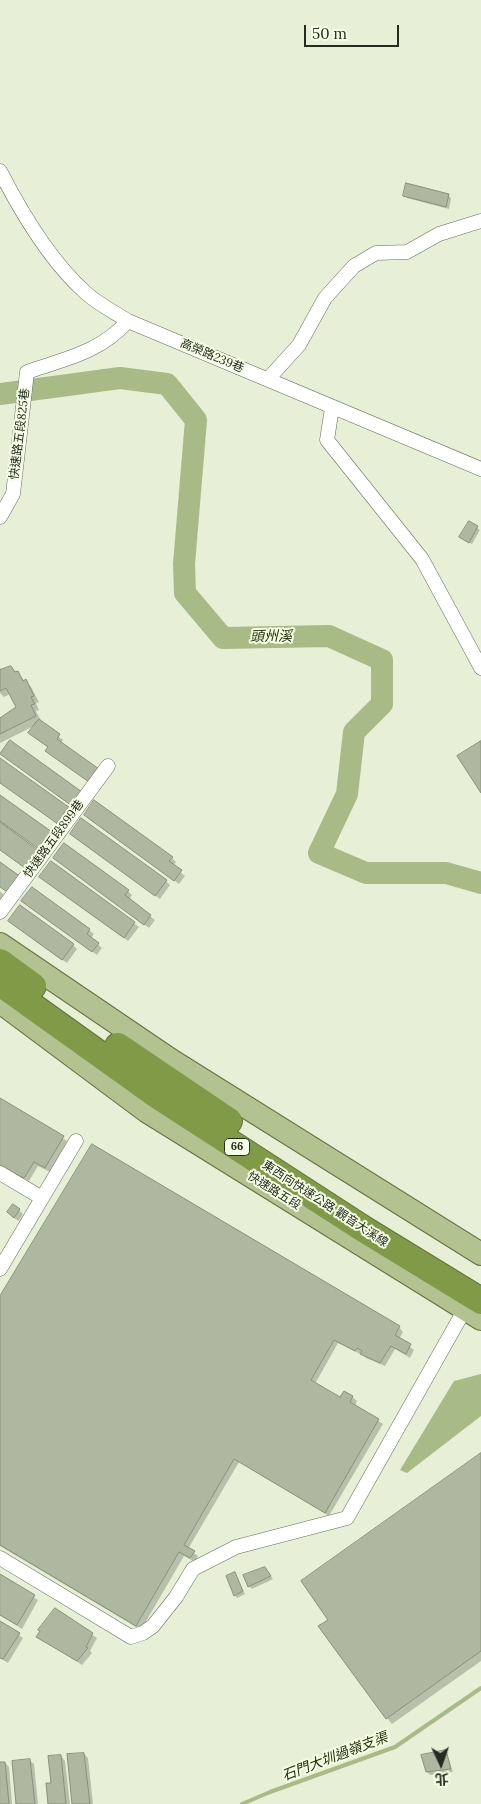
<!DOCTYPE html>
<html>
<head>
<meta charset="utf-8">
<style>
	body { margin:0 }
	#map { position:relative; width:481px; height:1804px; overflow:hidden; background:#e7f0d7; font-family:Lora,"Noto Sans TC",serif }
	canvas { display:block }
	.north { position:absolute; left:416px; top:1739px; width:50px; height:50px; -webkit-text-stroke:4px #f4fee4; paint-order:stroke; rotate:177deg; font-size:14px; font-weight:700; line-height:20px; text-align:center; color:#262a20 }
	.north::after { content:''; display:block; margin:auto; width:18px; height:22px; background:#262a20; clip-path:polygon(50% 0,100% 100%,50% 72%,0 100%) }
	.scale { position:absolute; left:304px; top:25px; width:95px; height:22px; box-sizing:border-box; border:2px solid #262a20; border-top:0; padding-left:6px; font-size:15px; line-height:18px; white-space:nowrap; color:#262a20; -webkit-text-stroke:4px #f4fee4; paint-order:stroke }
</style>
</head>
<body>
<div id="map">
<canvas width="481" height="1804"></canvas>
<div class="north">北</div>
<div class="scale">50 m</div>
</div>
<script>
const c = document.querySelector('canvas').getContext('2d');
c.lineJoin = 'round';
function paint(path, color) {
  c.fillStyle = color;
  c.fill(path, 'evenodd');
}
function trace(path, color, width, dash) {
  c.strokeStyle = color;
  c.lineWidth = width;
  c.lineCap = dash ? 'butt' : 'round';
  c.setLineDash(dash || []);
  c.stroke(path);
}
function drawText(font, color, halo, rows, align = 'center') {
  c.font = font + ' Lora,"Noto Sans TC",serif';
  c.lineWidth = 4;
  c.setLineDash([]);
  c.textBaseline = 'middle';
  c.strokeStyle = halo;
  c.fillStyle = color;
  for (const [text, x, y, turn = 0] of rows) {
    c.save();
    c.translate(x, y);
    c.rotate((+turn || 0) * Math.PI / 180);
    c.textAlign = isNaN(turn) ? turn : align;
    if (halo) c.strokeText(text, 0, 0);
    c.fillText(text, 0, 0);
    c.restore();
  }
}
paint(new Path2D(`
	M481 1374V1416L407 1473 400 1470 454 1381Z`), '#a8bb86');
paint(new Path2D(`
	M404 195H448L451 198 449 209 407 198Z
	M469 522 480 530 472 544 464 540Z
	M11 667 31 687 39 702 36 703 39 710 36 711 42 723 63 740 61 743 49 748 34 737 30 733 36 725 0 743V720L17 708 10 694 4 697 0 693V668L3 671Z
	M89 819 172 858 176 862 173 866 185 876 179 884Z
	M71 834 166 881 170 885 160 899Z
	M54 858 128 891 132 895 129 900 155 920 149 928Z
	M51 862 139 927 128 941 45 881Z
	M32 888 94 934 91 938 102 948 97 955 27 905Z
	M0 891 5 896 0 904Z
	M14 925 73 945 77 949 67 963Z
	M0 1100 67 1141 50 1172 38 1166 29 1181 16 1174 14 1177Z
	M19 1210 23 1214 19 1221 12 1217Z
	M0 1299 399 1327 403 1332 399 1339 414 1350 410 1358 395 1349 385 1366 366 1358 361 1352 360 1354 338 1343 315 1384 341 1398 352 1397 357 1401 355 1406 383 1424 329 1516 239 1462 188 1549 198 1556 195 1562 184 1556 141 1630 0 1546Z
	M481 1455V1661L392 1724 387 1718 330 1620Z
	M265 1568 273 1579 252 1589 249 1586Z
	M234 1573 245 1594 237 1598 235 1595Z
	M0 1576 38 1600 22 1629 0 1615Z
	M55 1610 97 1638 90 1651 92 1653 82 1665 38 1637Z
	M0 1622 23 1638 8 1663 0 1658Z
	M446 1752 453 1772 430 1775 427 1772Z
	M84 1754 88 1758 93 1804H73Z
	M61 1756 65 1761 70 1804H49Z
	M29 1760 34 1764 38 1804H18Z
	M0 1763H5L9 1767 12 1804H0Z`), '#0003');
trace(new Path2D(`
	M242 1804 270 1792 395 1747 481 1688`), '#a8bb86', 4);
trace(new Path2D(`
	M0 394 120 378 167 384 196 420 184 564 185 593 223 638 329 636 382 660V704L354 732 347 794 319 853 366 873H446L481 883`), '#a8bb86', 22);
const building = new Path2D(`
	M406 183 449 194 446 207 403 196Z
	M469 521 478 526 469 543 459 537Z
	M11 666 15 672 18 671 23 681 26 679 34 696 31 697 35 704 31 705 36 716 0 734V718L16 707 6 688 0 691V670Z
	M39 719 60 734 57 739 99 769 89 782 45 751 48 747 28 733Z
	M10 740 82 792 72 806 0 754Z
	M481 741V793L457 756Z
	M0 758 70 808 58 824 0 783Z
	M0 795 52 832 39 849 0 821Z
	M94 800 173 857 169 861 182 870 174 881 84 815Z
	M81 818 167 880 155 896 70 834Z
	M0 822 38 850 25 868 0 850Z
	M64 843 129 890 125 895 151 915 144 925 53 858Z
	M51 861 135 922 124 938 39 877Z
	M0 862 21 877 9 893 0 887Z
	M32 887 90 929 87 934 99 943 92 952 21 901Z
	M20 905 74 944 62 960 8 921Z
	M0 1098 64 1136 45 1168 34 1162 24 1178 0 1167Z
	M92 1144 400 1326 395 1335 411 1344 406 1354 391 1346 380 1363 360 1354 362 1351 357 1348 355 1351 334 1340 311 1380 340 1397 344 1391 353 1396 350 1402 379 1419 325 1513 234 1459 184 1545 195 1551 190 1558 179 1552 136 1626 0 1545V1296Z
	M13 1204 20 1209 14 1218 7 1212Z
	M481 1453V1651L386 1719 318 1626 328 1620 301 1581Z
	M265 1567 271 1576 248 1587 243 1575Z
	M235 1572 243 1591 234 1596 226 1576Z
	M0 1574 35 1595 17 1625 0 1615Z
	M55 1608 93 1633 86 1647 88 1648 77 1661 36 1637 40 1631 38 1630Z
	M0 1621 20 1633 3 1659 0 1658Z
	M446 1750 451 1769 426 1772 421 1755Z
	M84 1753 90 1804H72L67 1754Z
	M61 1755 66 1804H48L46 1783H51L48 1756Z
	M30 1759 35 1804H16L12 1761Z
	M0 1762H5L9 1804H0Z`);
paint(building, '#aeb79f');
trace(building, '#88917a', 1);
const street = new Path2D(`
	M0 171C21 212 52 263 86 293 98 304 114 312 128 321L481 469
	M268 379 299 345 325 298 354 266 376 253 407 252 439 234 481 221
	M332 408 327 440 422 559 481 668
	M0 517 13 494 27 372C67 358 99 353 128 321
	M0 912 108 766
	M0 1173 42 1198
	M0 1269 76 1141
	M0 1558 131 1637 143 1633 153 1626 176 1597 193 1569 236 1547 347 1518 465 1309`);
const primary = new Path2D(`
	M0 944 171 1060 481 1254
	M0 1002 146 1111 481 1319`);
const highway = new Path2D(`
	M0 962 33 986
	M0 983 155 1094 365 1230 481 1301
	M118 1046 229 1121`);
trace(street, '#666e58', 15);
trace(primary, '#60733a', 24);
trace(highway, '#60733a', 28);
trace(street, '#fff', 14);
trace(primary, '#b3c291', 22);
trace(highway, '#809a48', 26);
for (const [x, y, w] of [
	[237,1147,25]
]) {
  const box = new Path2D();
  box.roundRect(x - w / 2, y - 8.5, w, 17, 4);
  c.fillStyle = '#f4fee4';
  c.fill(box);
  trace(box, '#262a20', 1);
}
drawText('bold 11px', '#262a20', null, [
	["66",237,1147]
]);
drawText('12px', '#262a20', '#f4fee4', [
	["高榮路239巷",212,356,23],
	["快速路五段825巷",20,434,-83],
	["快速路五段899巷",54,839,-54],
	["快速路五段",274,1191,32],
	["東西向快速公路 觀音大溪線",325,1204,33]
]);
drawText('italic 14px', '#243007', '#f4fee4', [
	["頭州溪",271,637,-1],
	["石門大圳過嶺支渠",335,1757,-21]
]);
</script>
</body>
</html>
